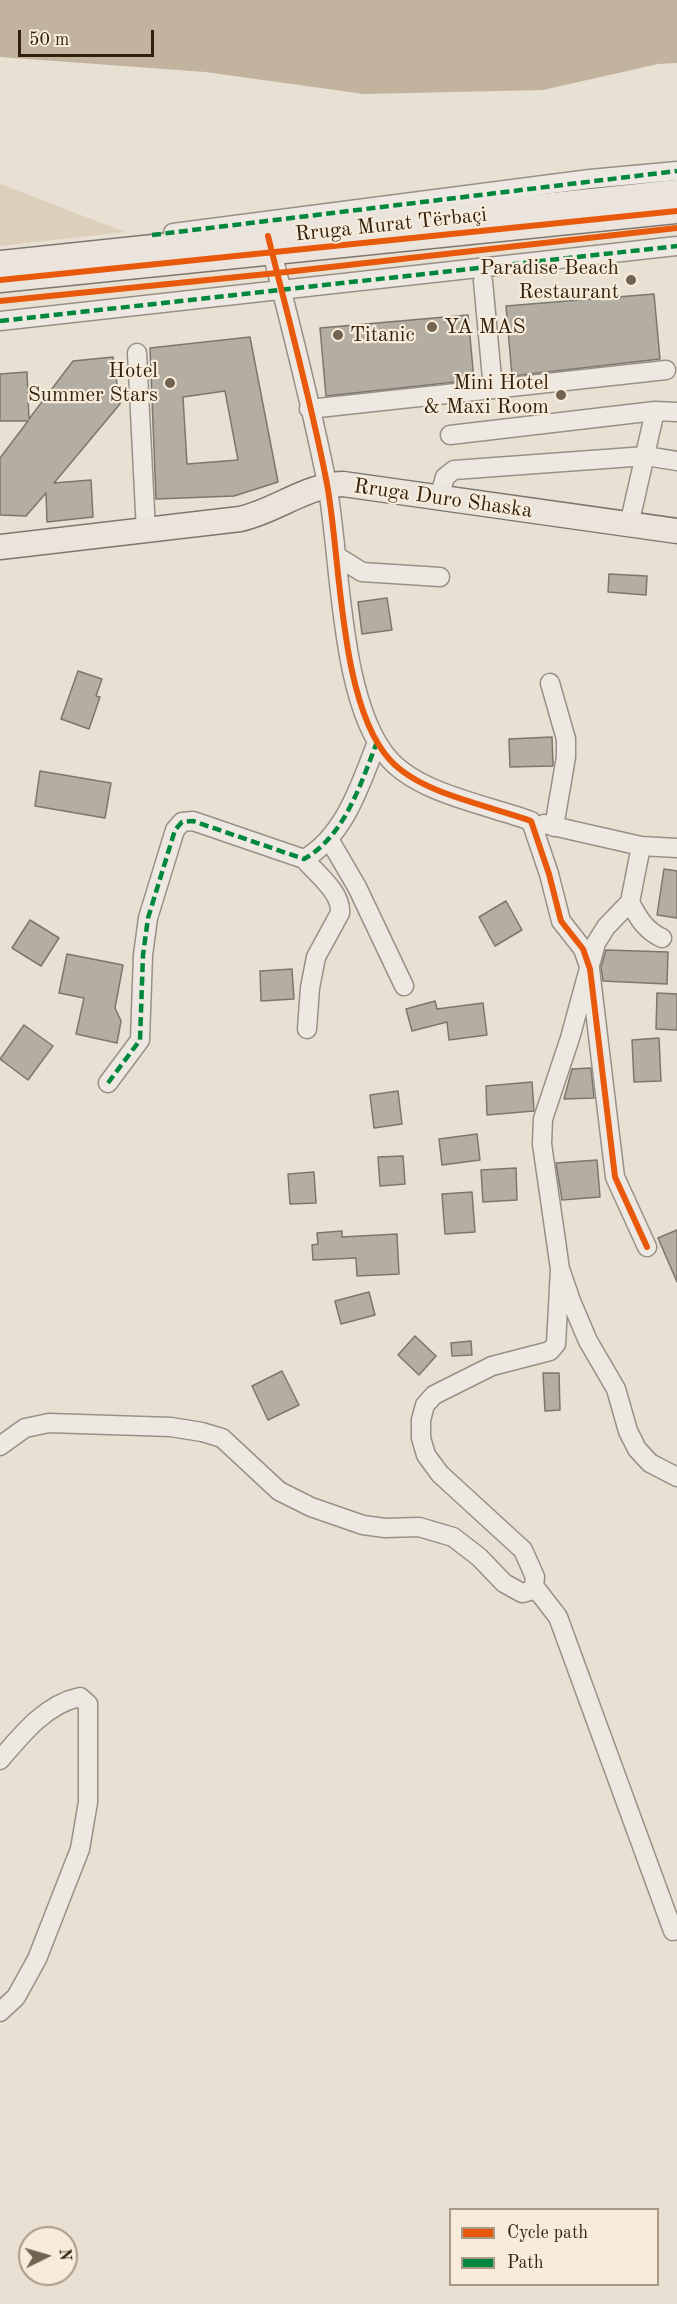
<!DOCTYPE html>
<html>
<head>
<meta charset="utf-8">
<style>
	body { margin:0 }
	#map { position:relative; width:677px; height:2304px; overflow:hidden; background:#e8e0d2; font-family:"Old Standard TT",serif }
	canvas { display:block }
	.legend { position:absolute; left:449px; top:2208px; width:210px; height:78px; box-sizing:border-box; background:#f7ecdb; border:2px solid #a99a88; margin:0; padding:8px 10px; list-style:none; font-size:18px; color:#33200b }
	.legend li { display:flex; align-items:center; gap:12px; height:30px }
	.legend b { width:30px; border:2px solid #a99a88 }
	.north { position:absolute; left:18px; top:2226px; width:60px; height:60px; box-sizing:border-box; background:#f7ecdb; border:2px solid #a99a88; border-radius:50%; rotate:85deg; font-size:16px; font-weight:700; line-height:24px; text-align:center; color:#33200b }
	.north::after { content:''; display:block; margin:auto; width:21px; height:27px; background:#726351; clip-path:polygon(50% 0,100% 100%,50% 72%,0 100%) }
	.scale { position:absolute; left:18px; top:30px; width:136px; height:27px; box-sizing:border-box; border:3px solid #33200b; border-top:0; padding-left:8px; font-size:18px; line-height:21px; white-space:nowrap; color:#33200b; -webkit-text-stroke:4px #f7ecdb; paint-order:stroke }
</style>
</head>
<body>
<div id="map">
<canvas width="677" height="2304"></canvas>
<ul class="legend">
<li><b style="height:8px;background:#e8590c"></b>Cycle path</li>
<li><b style="height:8px;background:#00873e"></b>Path</li>
</ul>
<div class="north">N</div>
<div class="scale">50 m</div>
</div>
<script>
const c = document.querySelector('canvas').getContext('2d');
c.lineJoin = 'round';
function paint(path, color) {
  c.fillStyle = color;
  c.fill(path, 'evenodd');
}
function trace(path, color, width, dash) {
  c.strokeStyle = color;
  c.lineWidth = width;
  c.lineCap = dash ? 'butt' : 'round';
  c.setLineDash(dash || []);
  c.stroke(path);
}
function drawText(font, color, halo, rows, align = 'center') {
  c.font = font + ' "Old Standard TT",serif';
  c.lineWidth = 4.5;
  c.setLineDash([]);
  c.textBaseline = 'middle';
  c.strokeStyle = halo;
  c.fillStyle = color;
  for (const [text, x, y, turn = 0] of rows) {
    c.save();
    c.translate(x, y);
    c.rotate((+turn || 0) * Math.PI / 180);
    c.textAlign = isNaN(turn) ? turn : align;
    if (halo) c.strokeText(text, 0, 0);
    c.fillText(text, 0, 0);
    c.restore();
  }
}
paint(new Path2D(`
	M0 184 125 232 0 246Z`), '#dccfbb');
paint(new Path2D(`
	M0 0H677V63L658 64 543 90 364 94 205 72 0 57Z`), '#c2b39e');
const building = new Path2D(`
	M654 294 660 359 512 376 506 306Z
	M468 315 474 380 326 396 320 328Z
	M250 337 278 482 234 496 156 499 150 348ZM225 391 238 460 187 464 183 397Z
	M113 357 120 404 54 483 91 480 93 517 47 522 46 493 26 516 0 515V458L28 421H0V374L27 372 29 419 73 361Z
	M609 574 647 576 646 595 608 592Z
	M387 598 392 630 362 634 358 602Z
	M78 671 102 679 96 696 100 697 89 729 61 719Z
	M552 737 553 766 510 767 509 739Z
	M40 771 111 783 105 818 35 806Z
	M664 869 677 871V918L657 915Z
	M506 901 522 930 495 946 479 917Z
	M30 920 59 938 41 966 12 948Z
	M606 950 668 952 667 984 603 981 601 967Z
	M67 954 123 965 115 1008 121 1021 117 1043 76 1034 84 998 59 993Z
	M292 969 294 999 261 1001 260 971Z
	M657 993 677 994V1030L656 1029Z
	M435 1001 437 1009 483 1003 487 1035 449 1040 447 1022 412 1031 406 1009Z
	M24 1025 53 1046 28 1080 0 1059Z
	M659 1038 661 1081 634 1082 632 1040Z
	M591 1068 594 1098 564 1099 572 1069Z
	M532 1082 534 1111 487 1115 486 1086Z
	M398 1091 402 1124 374 1128 370 1095Z
	M477 1134 480 1160 442 1165 439 1139Z
	M403 1156 405 1184 380 1186 378 1157Z
	M597 1160 600 1197 562 1200 556 1163Z
	M516 1168 517 1200 483 1202 481 1170Z
	M314 1172 316 1203 290 1204 288 1174Z
	M472 1192 475 1232 445 1234 442 1194Z
	M677 1230V1282L658 1238Z
	M342 1231V1237L397 1234 399 1274 357 1276 356 1258 313 1260 312 1245 318 1244 317 1233Z
	M369 1292 375 1315 341 1324 335 1301Z
	M415 1336 436 1356 419 1375 398 1355Z
	M471 1341 472 1355 452 1356 451 1343Z
	M282 1371 299 1405 268 1420 252 1386Z
	M543 1373H559L560 1410 545 1411Z`);
paint(building, '#b4ada2');
trace(building, '#7d766c', 1.5);
const minor = new Path2D(`
	M173 233 590 179 677 171
	M269 240C289 321 311 402 327 484 341 559 339 704 390 760 421 794 488 805 531 821L549 874 561 921 583 949 590 969 615 1177 647 1247
	M0 321 677 246
	M137 353 146 531
	M493 389 666 370
	M309 409 493 389 483 281
	M655 411 677 412
	M450 435 655 411 629 525
	M439 498 445 477 454 470 646 456 677 461
	M338 557 362 572 440 577
	M550 683 566 739V757L554 827
	M544 824 641 846
	M329 839 357 887 404 986
	M677 848 641 846 630 902 606 927 596 943 570 1038 543 1119 542 1144 560 1269 571 1301 588 1341 616 1389 628 1431 637 1449 650 1463 677 1477
	M304 859C317 874 342 893 340 913L316 957 310 988 307 1029
	M630 902C638 918 646 931 662 938
	M108 1083 140 1040 143 955 148 918 175 830 182 822 193 821 304 859C345 836 361 783 377 742
	M0 1446 25 1428 49 1423 171 1427 202 1432 222 1438 279 1491 311 1507 363 1525 385 1528 419 1527 453 1537 479 1557 504 1583 522 1593 530 1591 534 1586 535 1577 523 1550 440 1474 426 1455 421 1438V1420L425 1405 434 1395 492 1366 550 1351 556 1344 560 1269
	M534 1586 558 1617 673 1931
	M0 1760C22 1734 46 1704 80 1697L88 1704V1802L80 1849 37 1959 16 1997 0 2012`);
const major = new Path2D(`
	M0 263 677 192
	M0 280 677 211
	M0 547 240 519C276 511 306 485 343 484L677 531`);
trace(minor, '#989086', 21);
trace(major, '#7d766c', 27);
trace(minor, '#ede8e1', 18);
trace(major, '#eae4dc', 24);
trace(new Path2D(`
	M152 235 677 171
	M0 321 677 246
	M108 1083 140 1040 143 955 148 918 175 830 182 822 193 821 304 859C345 836 361 783 377 742`), '#00873e', 4.5, [9, 4.5]);
trace(new Path2D(`
	M268 236C288 318 311 400 327 484 341 559 339 704 390 760 421 794 488 805 531 821L549 874 561 921 583 949 590 969 615 1177 647 1247
	M0 280 677 211
	M0 301 277 273 677 228`), '#e8590c', 6);
for (const [x, y, r, color] of [
	[631,280,6,"#726351"],
	[432,327,6,"#726351"],
	[338,335,6,"#726351"],
	[170,383,6,"#726351"],
	[561,395,6,"#726351"]
]) {
  const dot = new Path2D();
  dot.arc(x, y, r, 0, 2 * Math.PI);
  c.fillStyle = color;
  c.fill(dot);
  trace(dot, '#f7ecdb', 2);
}
drawText('21px', '#33200b', '#f7ecdb', [
	["Rruga Murat Tërbaçi",391,225,-6],
	["Rruga Duro Shaska",443,499,8]
]);
drawText('21px', '#33200b', '#f7ecdb', [
	["Paradise Beach",619,268],
	["Restaurant",619,292],
	["YA MAS",444,327,"left"],
	["Titanic",350,335,"left"],
	["Hotel",158,371],
	["Summer Stars",158,395],
	["Mini Hotel",549,383],
	["& Maxi Room",549,407]
], 'right');
</script>
</body>
</html>
